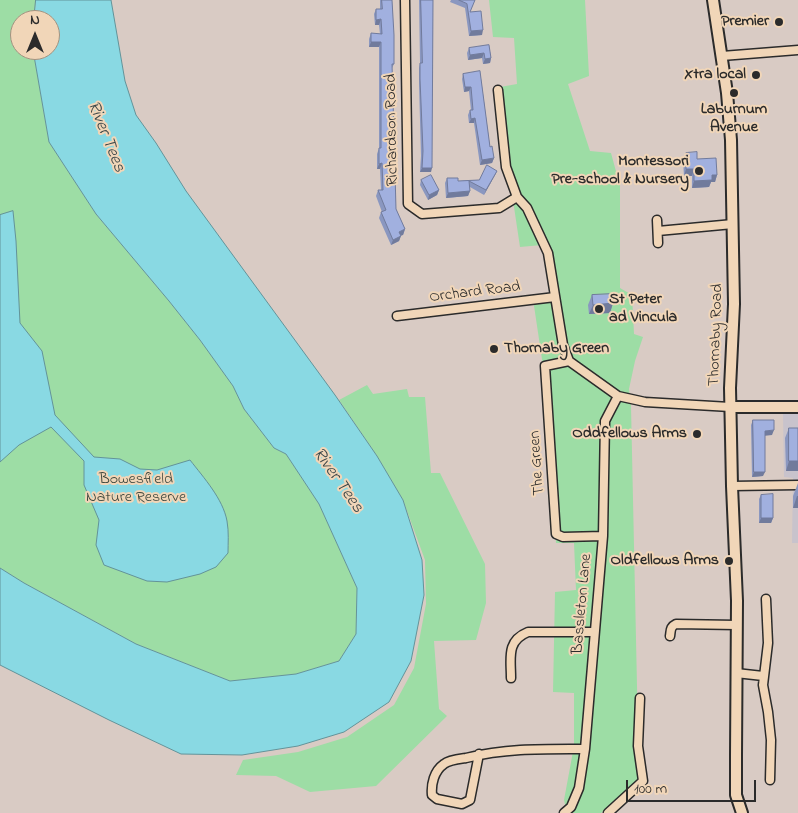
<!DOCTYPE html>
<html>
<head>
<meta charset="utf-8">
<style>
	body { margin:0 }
	#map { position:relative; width:798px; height:813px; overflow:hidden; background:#d9cbc4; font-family:"Indie Flower",sans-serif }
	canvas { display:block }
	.north { position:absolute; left:10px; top:10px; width:50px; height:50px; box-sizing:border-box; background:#f1d6b8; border:1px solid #a29280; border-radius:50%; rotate:0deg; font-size:14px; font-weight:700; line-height:20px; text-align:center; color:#2b2b2b }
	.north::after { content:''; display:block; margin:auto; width:18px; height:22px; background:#2b2b2b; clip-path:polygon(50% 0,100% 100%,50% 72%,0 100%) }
	.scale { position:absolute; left:626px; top:780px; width:130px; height:22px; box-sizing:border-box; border:2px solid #2b2b2b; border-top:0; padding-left:6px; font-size:15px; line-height:18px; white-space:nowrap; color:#2b2b2b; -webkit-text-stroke:4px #f1d6b8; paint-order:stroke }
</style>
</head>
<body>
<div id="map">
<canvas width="798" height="813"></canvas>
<div class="north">N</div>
<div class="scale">100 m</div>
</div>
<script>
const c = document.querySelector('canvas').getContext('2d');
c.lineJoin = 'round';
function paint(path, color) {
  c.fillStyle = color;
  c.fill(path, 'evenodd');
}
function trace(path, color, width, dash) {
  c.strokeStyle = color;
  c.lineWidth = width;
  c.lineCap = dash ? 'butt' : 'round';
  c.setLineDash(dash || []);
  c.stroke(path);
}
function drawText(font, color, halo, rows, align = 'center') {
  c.font = font + ' "Indie Flower",sans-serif';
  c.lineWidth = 4;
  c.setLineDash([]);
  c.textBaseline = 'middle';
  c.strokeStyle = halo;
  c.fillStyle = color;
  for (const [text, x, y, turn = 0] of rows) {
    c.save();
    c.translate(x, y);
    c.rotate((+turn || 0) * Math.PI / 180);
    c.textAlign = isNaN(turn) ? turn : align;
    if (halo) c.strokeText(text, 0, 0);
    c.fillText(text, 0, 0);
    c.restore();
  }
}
paint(new Path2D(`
	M783 412H798V543H792L793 478 784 477Z`), '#c8c3cc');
paint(new Path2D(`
	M0 0H36L34 20H20V50H33L49 142 96 214 169 301 200 340 233 386 244 409 274 448 286 454 319 504 357 588 356 634 339 661 296 674 230 681 136 644 24 583 0 568Z
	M489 0H585L589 76 568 84 590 151 611 153 620 186V288L632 295 634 334 643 337 635 361 629 389 631 406 639 779 601 813H567L564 800 574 746V693L553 692 555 592 576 590 574 543H556L543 366 533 299 552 296 546 252 542 245 520 247 508 167 500 87 517 84 514 38 493 37Z
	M367 385 373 394 407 389 409 397H425L431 473H440L485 564 486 603 476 640 434 641 439 709 447 716 376 786 310 792 276 776 236 775 243 760 298 752 347 737 394 705 414 668 426 604 425 560 403 500 377 456 339 400Z`), '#9ddda5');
const water = new Path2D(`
	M36 0H111L125 81 136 115 156 143 186 191 335 395 377 456 403 500 422 560 424 595 411 661 389 702 344 732 298 746 242 755 181 754 109 720 0 665V568L24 583 136 644 230 681 296 674 339 661 356 634 357 588 319 504 286 454 274 448 244 409 233 386 200 340 169 301 96 214 49 142 33 50H50V20H34Z
	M13 211 16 241 20 323 42 351 55 415 94 457 120 459 140 469 157 470 190 460C204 478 223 499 227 521 229 532 228 543 228 553L216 567 200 574 167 582 147 581 104 565 96 545 99 520 84 485V461L51 427 19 445 0 462V215Z`);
paint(water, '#89d9e3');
trace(water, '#639399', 1);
const minor = new Path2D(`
	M405 0 408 204 422 214 499 208 517 197
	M722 56 798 50
	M498 90 506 167 517 197 527 208 548 253 563 345 569 361
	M657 220 658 243
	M658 231 733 224
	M397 316 555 297
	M569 361 545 366 556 534 563 537 603 536
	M569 361 618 396 645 402 730 407
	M732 486 798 485
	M766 599 768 643 763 685 768 712 771 740 770 780
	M670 636C671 630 670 627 676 624L737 625
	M736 673 763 676
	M511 678C511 658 506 641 528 632H594
	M479 754 470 800 462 804 437 799 432 795C431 784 434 771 444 764 449 760 459 759 466 758 507 748 543 749 585 749
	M564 813 571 807 579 788 585 749 603 536 605 421 618 396
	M608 813 643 781 638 746 640 698`);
const tertiary = new Path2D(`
	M713 0 727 93 731 140 734 304 730 388 732 486 737 601 736 755V795L742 813
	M730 407H798`);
trace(minor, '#2b2b2b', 11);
trace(tertiary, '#2b2b2b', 14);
trace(minor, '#f1d6b8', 8);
trace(tertiary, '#f1d6b8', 10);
paint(new Path2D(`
	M380 0H392L394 64 392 68 396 209 405 229 403 235H401L399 241 391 245 379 218 381 212H382L376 196 378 190H381L380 169H377V154L379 148V47H369V39L371 33 380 34 379 25H375L374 14 376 9H380Z
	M419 0H433L431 172H420L421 156 419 84V68L420 63Z
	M451 0H475L470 12 482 35 469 36 465 8 450 2Z
	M489 45 491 58 490 63 483 64 482 58 468 60 467 53 469 48Z
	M480 71 490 147 494 158 492 163 480 165 474 123H469L468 115 470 110H471L469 91 464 92 462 79 463 74Z
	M686 153 697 159 717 175 715 182H711L709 187 692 188V176H684L683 160Z
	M497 171 495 175 484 195 470 187V191L468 196 446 198 445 183 447 178 458 181 479 180Z
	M421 180 439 190 437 195 428 200 420 185Z
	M592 295 613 303 610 313 589 314 588 305Z
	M753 420 772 435H765L763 476 752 477 751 425Z
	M789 428 798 471H786L785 438Z
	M798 483V508H793V496Z
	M761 495 773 518 771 523H759V499Z`), '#8a97c0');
paint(new Path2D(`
	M381 19 379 25H375L376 20Z
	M483 30 482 35 469 36 471 31Z
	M371 42H381L379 47H369Z
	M484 53 482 58 468 60 470 55Z
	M491 58 490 63 483 64 485 59Z
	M465 87H471L469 91 464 92Z
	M475 118 474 123H469L471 119Z
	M494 158 492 163 480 165 482 160Z
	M382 163 380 169H377L379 164Z
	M422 168H432L431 172H420Z
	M686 169H694L692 176H684Z
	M497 171 495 175 484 195 486 190Z
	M712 175H717L715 182H711L709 187 692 188 694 181Z
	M439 190 437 195 428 200 429 195Z
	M470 191 468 196 446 198 448 193Z
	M405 229 403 235 397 237 399 232Z
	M401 236 399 241 391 245 393 240Z
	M613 303 610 313 589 314 593 305Z
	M774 430 772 435 763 436 765 431Z
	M789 461H798V471H786Z
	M754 472H765L763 476 752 477Z
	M797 496H798V508H793Z
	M761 518H773L771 523H759Z`), '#717b9c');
const building = new Path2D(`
	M382 0H392L394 35V64H392L396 209 405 229 399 232 401 236 393 240 381 212 386 210 378 190H383L382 163 379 164V148H381V42H371V33L382 34 381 19 376 20V9H382Z
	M421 0H433L432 168H422L423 151 420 79V63H422Z
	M459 0H475L470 12 481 11 483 30 471 31 467 4Z
	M489 45 491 58 485 59 484 53 470 55 469 48Z
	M480 71 490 147 492 146 494 158 482 160 475 118 471 119 470 110H473L471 87H465L463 74Z
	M697 152V159L716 158 717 175H712V180L694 181V169H686V153Z
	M487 165 497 171 486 190 469 181 470 191 448 193 447 178H458V181L479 180Z
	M431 175 439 190 429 195 421 180Z
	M612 294 613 303 593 305 592 295Z
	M753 420H774V430L765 431V472H754Z
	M789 428H798V461H789Z
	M773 494V518H761V495Z`);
paint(building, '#a1b0df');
trace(building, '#717b9c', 1);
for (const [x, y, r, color] of [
	[779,22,5,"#2b2b2b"],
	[756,75,5,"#2b2b2b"],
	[734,93,5,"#2b2b2b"],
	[699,171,5,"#2b2b2b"],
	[599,309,5,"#2b2b2b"],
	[494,349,5,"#2b2b2b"],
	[697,434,5,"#2b2b2b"],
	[729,561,5,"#2b2b2b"]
]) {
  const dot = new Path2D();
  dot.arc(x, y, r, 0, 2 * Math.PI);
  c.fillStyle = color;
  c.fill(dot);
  trace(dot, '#f1d6b8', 2);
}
drawText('bold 16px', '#2b2b2b', '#f1d6b8', [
	["Premier",769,22],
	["Xtra local",746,75],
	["Laburnum",734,110,"center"],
	["Avenue",734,128,"center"],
	["Montessori",689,162],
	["Pre-school & Nursery",689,180],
	["St Peter",609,300,"left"],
	["ad Vincula",609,318,"left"],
	["Thornaby Green",504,349,"left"],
	["Oddfellows Arms",687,434],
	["Oldfellows Arms",719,561]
], 'right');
drawText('16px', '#2b2b2b', '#f1d6b8', [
	["Richardson Road",393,130,-91],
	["Orchard Road",475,293,-7],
	["Thornaby Road",717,335,-88],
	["The Green",538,463,-94],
	["Bassleton Lane",583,604,-85]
]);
drawText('16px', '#3c463d', '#f1d6b8', [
	["Bowesfield",136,480],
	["Nature Reserve",136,498]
]);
drawText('italic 18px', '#394547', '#f1d6b8', [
	["River Tees",105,137,68],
	["River Tees",337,481,55]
]);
</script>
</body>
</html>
